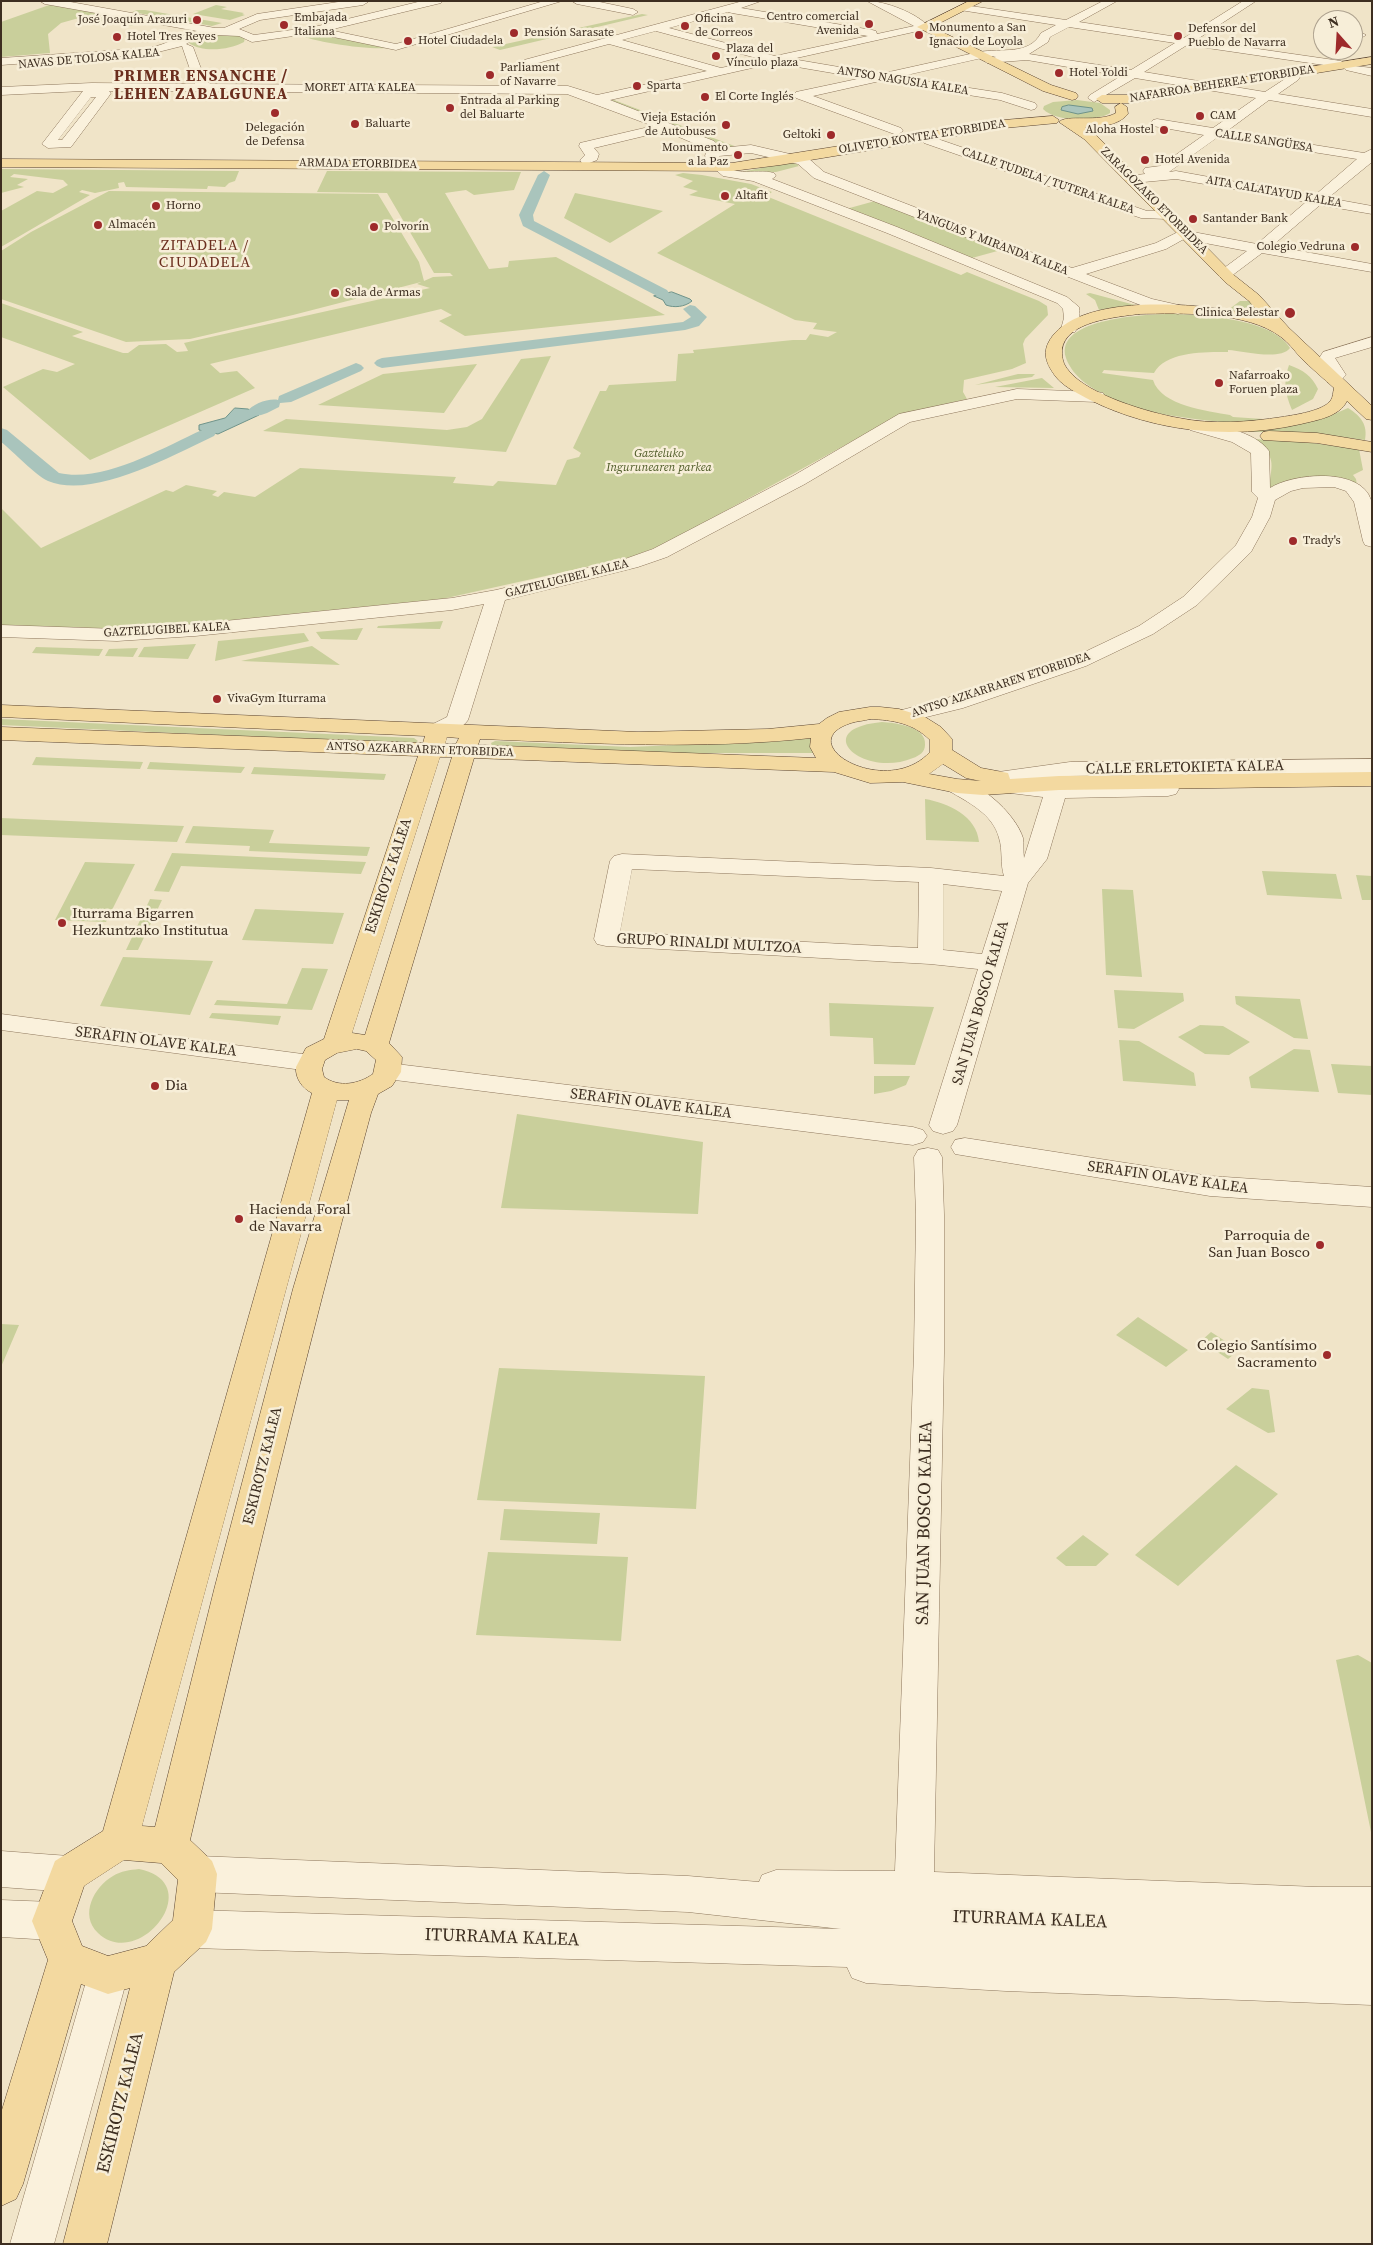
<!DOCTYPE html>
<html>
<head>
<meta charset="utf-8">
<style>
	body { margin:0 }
	#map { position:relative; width:1373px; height:2245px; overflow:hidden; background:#f0e4c8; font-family:"Source Serif 4",serif }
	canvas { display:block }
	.frame { position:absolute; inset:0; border:2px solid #3d2e20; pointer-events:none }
	.north { position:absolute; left:1313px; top:10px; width:50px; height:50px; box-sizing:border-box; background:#f7eed8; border:1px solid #ada18e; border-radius:50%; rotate:341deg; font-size:14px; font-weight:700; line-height:20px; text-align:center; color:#3d2e20 }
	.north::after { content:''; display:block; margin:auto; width:18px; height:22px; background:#9e2a2b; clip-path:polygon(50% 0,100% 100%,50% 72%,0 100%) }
</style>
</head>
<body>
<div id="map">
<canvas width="1373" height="2245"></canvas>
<div class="frame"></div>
<div class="north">N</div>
</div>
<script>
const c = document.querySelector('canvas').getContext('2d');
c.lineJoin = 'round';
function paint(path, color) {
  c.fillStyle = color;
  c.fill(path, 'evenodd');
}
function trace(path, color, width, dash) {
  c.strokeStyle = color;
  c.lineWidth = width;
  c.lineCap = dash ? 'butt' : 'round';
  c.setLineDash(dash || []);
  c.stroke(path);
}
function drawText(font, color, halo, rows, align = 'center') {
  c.font = font + ' "Source Serif 4",serif';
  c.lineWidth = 5;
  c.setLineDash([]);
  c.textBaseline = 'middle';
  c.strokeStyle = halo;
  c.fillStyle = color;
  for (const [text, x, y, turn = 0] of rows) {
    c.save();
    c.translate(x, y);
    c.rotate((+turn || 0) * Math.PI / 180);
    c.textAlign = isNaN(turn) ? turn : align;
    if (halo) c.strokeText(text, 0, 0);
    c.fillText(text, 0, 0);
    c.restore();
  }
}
paint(new Path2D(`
	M52 4 147 20 132 26 79 18 61 23 48 34 50 53 1 57V22Z
	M216 5 227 7 221 9 244 13 242 14 245 15 230 20 193 14Z
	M137 10H145L222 23 212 26 132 12Z
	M642 14 648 15 500 50 492 47Z
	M321 32 393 47C379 52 312 42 300 35Z
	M235 34 245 38 244 42C230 50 202 53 189 43L190 39 203 35Z
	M610 100H614L737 147 721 149 719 144 712 140Z
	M1077 100 1100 103 1110 110V113C1096 122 1055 122 1043 109L1044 106 1053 102Z
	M786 163H795L799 166 776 172H741Z
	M1 169 239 171 235 181 229 183 225 187 208 186 207 189 126 187 124 182 118 183 119 188 95 193 82 190 79 192 90 195 1 247V211L37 191 53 193 68 185 63 180 14 174 10 177 28 179 17 185 24 187 1 193Z
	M327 171 521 172 514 190 474 195 466 190 445 193 489 269 508 267 509 261 556 257 665 315 465 336 439 321 452 315 441 309 210 364 220 373 237 371 255 388 90 460 3 387 43 369 57 372 75 364 1 337V303L83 332 72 336 123 353H128L139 345 166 344 177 352 188 351 184 343 430 288 417 284 421 282 293 315 190 339 126 342 1 299V251L31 232 109 191 378 194 419 262 424 281 433 277 453 276 450 273H434L387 193 317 192Z
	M683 173 702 175 751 184 772 192 766 196 961 275 967 272 1039 301 1047 306 1048 315 1025 339 1023 344 1026 363 1012 369 964 380 963 392 967 399 900 415 665 544 631 557 442 599 145 629 1 626V508L41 548 166 490 173 492 186 485 217 491 212 495 218 497 224 492 255 497 300 468 456 477 453 483 493 486 498 481 556 485 567 460 579 457 581 453 573 448 600 391H606L609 385 676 381 678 354 694 353 693 350 793 340H806L810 334 828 337 837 332 813 329 817 323 795 320 657 253 735 204 689 195 698 191 683 187 693 181 675 175Z
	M575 193 663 211 610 243 564 218Z
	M875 201 1001 250 972 258 846 209Z
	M1090 293 1135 305 1099 310 1095 300 1086 294Z
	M1240 301H1250L1267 319 1228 310Z
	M1174 314C1204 315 1273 319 1290 348 1280 361 1244 351 1228 350V352C1206 352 1166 351 1154 373L1104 370 1102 373 1153 380C1161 406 1208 411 1230 415L1233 417 1263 419C1246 425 1220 422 1203 420 1172 416 1138 412 1110 398 1093 389 1073 378 1066 358 1053 317 1152 314 1174 314Z
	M551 356 506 452 263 431 286 419 447 430 467 427 482 419 521 359Z
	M477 364 444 413 318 405 383 374Z
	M1289 365C1303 370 1312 376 1318 389L1313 399 1292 410C1285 393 1283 382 1289 365Z
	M1018 374H1035L1032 377 975 385Z
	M1042 378 1054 388 995 387Z
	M1348 408C1361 416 1368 425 1365 440L1314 434 1234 431 1332 415Z
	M1253 439 1297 441 1359 449 1363 470 1353 475 1356 479 1358 491 1346 485 1269 489C1272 461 1277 458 1253 439Z
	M443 621 440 629 377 628 378 626Z
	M363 628 357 640 321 639 316 632Z
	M304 633 309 641 215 661 218 641Z
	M196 644 188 659 138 657 144 647Z
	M312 646 340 665 241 661Z
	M36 647 103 649 99 656 32 653Z
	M138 648 133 657 105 656 109 649Z
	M1 719 414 738 418 741 414 744 1 725Z
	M882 722C895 723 927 726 925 745 925 752 919 756 913 758 863 779 808 729 882 722Z
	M812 737 815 753H632L492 746 491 743 495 741 630 747 770 741Z
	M36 757 143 762 140 769 32 765Z
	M150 762 245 767 241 773 147 769Z
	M254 767 386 774 384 780 251 774Z
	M925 799C948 803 977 816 979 842L926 840Z
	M1 818 184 826 177 842 1 835Z
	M193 826 274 830 269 843 370 847 367 856 249 851 250 846 185 843Z
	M172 853 366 862 361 874 181 866 169 892 154 891Z
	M85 862 135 864 106 922 55 920Z
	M1262 871 1336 874 1342 899 1267 895Z
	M1356 875 1372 876V900H1362Z
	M1102 889 1133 890 1142 977 1106 975Z
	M150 899 162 900 138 950H126Z
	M255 909 344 913 333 944 242 940Z
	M123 957 213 961 190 1015 100 1006Z
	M302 968 328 969 312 1010 214 1005 217 1000 287 1004Z
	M1114 990 1183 993 1184 1001 1134 1029 1118 1028Z
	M1235 996 1300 999 1308 1039 1294 1038 1236 1004Z
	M829 1003 934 1007 915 1065 874 1064 873 1038 830 1036Z
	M212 1013 281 1016 278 1025 209 1018Z
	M1200 1025 1223 1026 1250 1042 1229 1055 1205 1054 1178 1037Z
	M1119 1040 1139 1041 1194 1073 1196 1086 1123 1081Z
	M1294 1049 1310 1050 1319 1092 1251 1088 1249 1077Z
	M1331 1064 1372 1066V1095L1338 1093Z
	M874 1076H910L906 1085 891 1091 874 1094Z
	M517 1114 703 1142 698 1214 501 1208Z
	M1138 1317 1188 1350 1166 1367 1116 1335Z
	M1 1324 19 1325 1 1367Z
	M1211 1332 1239 1350 1228 1359 1201 1341Z
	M499 1368 705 1376 696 1509 477 1500Z
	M1252 1388 1269 1390 1275 1432 1268 1433 1226 1409Z
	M1236 1465 1278 1494 1178 1586 1135 1555Z
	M504 1509 600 1513 597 1544 500 1540Z
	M1083 1535 1109 1554 1096 1566H1066L1056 1558Z
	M488 1552 628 1557 621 1641 476 1635Z
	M1358 1655 1372 1663V1837L1336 1660Z
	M139 1869C209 1883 139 1972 98 1933 79 1915 94 1887 113 1876 121 1871 130 1870 139 1869Z`), '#c9cf9b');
const water = new Path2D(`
	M1069 105 1092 108 1093 111 1078 114 1061 110 1062 107Z
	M672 292 690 299 692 301C685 307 674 308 666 305L663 300 654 296Z
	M235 408 248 409 259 415 218 434 199 430V425L225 418Z`);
paint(water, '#a9c4bc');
trace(water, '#6f938a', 1);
paint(new Path2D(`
	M544 171 550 175 533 215 534 221 667 290 669 293 667 296H657L523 226 519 215 538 175Z
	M690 305 695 306 707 317 699 326 685 330 382 368 377 366 374 363 377 360 382 358 683 322 691 317 683 309Z
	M356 363 361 365 364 368 361 371 291 402 280 403 279 407C269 412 260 418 249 415L247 412C252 404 269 398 278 400L279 396Z
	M1 428 7 430 59 473C104 483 162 448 202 430H214L216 433 214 436C173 455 93 500 48 481 36 476 13 451 1 442Z`), '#a9c4bc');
const minor = new Path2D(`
	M40 1H65L215 28H224L257 14 345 1 368 2 363 5 260 20 239 29 254 35 314 27 422 1H442L441 3 329 30 396 44 544 1H562L396 50 314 33 252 42 239 36 216 35 196 38 186 44 193 47 206 82 212 84 568 86 597 95 707 71 609 44 534 64 532 67H524L522 62 524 60 743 1H761L741 8 872 30 876 31 877 34 914 26 867 1C885 1 917 13 929 27L927 29 792 59 880 74 979 52C1001 48 1029 56 1041 33L1056 25 960 10 959 8 964 5 1066 20 1103 1H1117L1079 22 1184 38 1243 1H1256L1196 40 1341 61 1347 65 1372 68V76L1346 70 1344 68 1187 45 1144 72 1265 92 1294 73 1300 77 1298 80 1278 94 1372 109V117L1269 100 1227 131 1364 153 1372 149V162L1328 198 1372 206V214L1320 205 1272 246 1372 264V272L1262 253 1230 277H1220L1218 274 1220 271 1247 251 1184 239 1166 249 1086 274 1152 299 1183 306 1186 309 1183 312 1178 314 1143 306 814 178 798 164 751 153 719 156C728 180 755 168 774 173L776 176 772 179 897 227 1067 297 1079 307C1080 316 1080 324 1075 332H1063L1061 329 1064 318 1063 309 1057 303 887 233 753 181 723 176 709 164 705 156 707 149 665 131 594 148 599 154 597 160 587 164 582 163 580 160 585 155 579 146 580 143 653 126 567 94 109 91 111 93 109 96 71 147 48 148 42 144 83 91 1 95V87L92 83 195 84 182 46 150 54 1 65V58L150 48C167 44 181 35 197 31L45 4ZM728 12 732 13 868 36 775 56 669 28ZM1069 27 1175 43 1131 70 1029 54 1048 42 1050 37ZM656 31 760 59 721 68 622 40ZM991 56 996 57 987 59 985 61 987 63 1027 60 1121 76 1090 95 1088 98 1094 102 1135 78 1256 98 1213 128 1157 119 1153 120 1151 123 1153 126 1204 135 1160 166 1145 168 1143 171 1145 174 1128 176 1126 179 1133 183 1176 179 1306 202 1257 244 1193 232 1191 229 1186 228 1156 243 1072 268 824 172 808 158 803 157 751 145 720 148 714 141 610 100 774 63 862 78 796 92 794 95 796 98 897 135 903 131 901 128 813 96 880 81 1000 100 1031 110 1035 109 1037 106 1035 103 1002 93 898 77ZM91 97H96L62 140H58ZM1218 137 1357 159 1314 196 1176 171 1169 172Z
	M572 1H595L633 9 638 12 633 15 577 4Z
	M1360 32 1366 35 1353 43V35Z
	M929 136 1147 211H1167L1174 215 1167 219 1141 218 924 143 923 140Z
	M1372 337V347L1335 358 1346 375 1339 382H1327L1325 379 1329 374 1318 360 1323 352Z
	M1017 389 1097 392 1103 393 1105 397 1103 401 1097 402 1017 399 910 422 805 484 667 557 638 567 505 600 468 720C460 731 444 738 431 735L428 730 431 725 447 717 484 604 452 610 195 636 117 641 1 637V625L117 629 195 624 452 598 496 590 625 559 653 549 793 476 899 414Z
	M1196 421C1218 426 1255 431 1269 451L1270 488C1293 473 1361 467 1371 500 1373 513 1372 533 1372 547L1365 545 1363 541 1354 502 1346 491 1334 487 1303 488 1291 491 1275 500 1270 517 1251 552 1197 605 1153 634 1086 666 963 708 906 722 898 721 895 716 898 711 947 698 1072 658 1139 626 1183 597 1236 545 1252 517 1258 498 1252 492 1251 453 1232 442 1190 430 1187 426 1190 422Z
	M1372 759V773L1070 776 1023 782 1056 784 1168 782 1176 784 1179 789 1176 794 1168 796 1065 798 1047 859 1028 883 957 1125 953 1131 943 1134 933 1131 929 1125 978 969 930 964 606 946 597 944 594 939 610 861 614 856 622 854 931 868 1004 876C1000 864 1003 850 999 838 993 814 968 802 949 791L946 786 949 781C975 775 1016 814 1023 838 1024 844 1023 852 1024 858L1043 797 1010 793 1007 788 1010 783 999 785 991 783 988 778 991 773 1070 762ZM632 869 919 882 918 948 620 932ZM943 884 1002 891 982 954 943 950Z
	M1 1014 310 1055 319 1057 323 1063 319 1069 310 1071 1 1030Z
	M388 1063 913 1127 923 1130 927 1136 923 1142 913 1145 379 1078 375 1072 379 1066Z
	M965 1138 1210 1176 1372 1187V1207L1210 1196 955 1154 951 1147 955 1140Z
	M928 1148 938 1150 942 1157 944 1215V1353L934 1872 1318 1887H1372V2005L1006 1991 866 1983 852 1978 847 1967 192 1948 178 1942 172 1929 178 1916 192 1910 841 1929 688 1912 198 1892 184 1887 179 1874 184 1861 198 1856 688 1876 759 1882 762 1875 776 1870 895 1871 914 1353 916 1215 914 1157 918 1150Z
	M1 1851 69 1856 83 1861 88 1874 83 1887 69 1892 1 1887Z
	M1 1900 52 1902 66 1908 72 1921 66 1934 52 1940 1 1937Z
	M108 1956 122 1961 128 1975 54 2244H10L88 1975 94 1961Z`);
const major = new Path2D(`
	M969 1H983L932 27 1051 85 1076 93 1078 96 1076 99 1072 100 1043 91 917 27Z
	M1372 57V64L1132 103H1102L1096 99 1102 95H1132Z
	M1121 103 1127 107 1128 114C1118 126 1099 127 1085 127L1094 133 1235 276 1259 295 1289 328 1372 406V420L1366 419 1347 401C1339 417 1317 420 1301 424 1231 440 1155 432 1090 400 1079 394 1064 387 1056 377 1044 361 1041 349 1055 333 1092 292 1214 303 1263 318L1249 301 1225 282 1084 139 1059 122C1066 114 1099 123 1116 113L1115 107ZM1139 314C1181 313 1247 311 1281 337 1289 343 1294 350 1300 357 1311 368 1323 378 1334 388 1333 392 1333 397 1331 400 1324 411 1294 415 1282 417 1249 422 1213 425 1179 418 1150 413 1088 395 1069 371 1063 364 1062 359 1062 350 1065 321 1117 317 1139 314Z
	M1053 116 1059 120 1057 123 1004 128 780 165 732 171 1 167V159L732 163 1004 120Z
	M1269 431 1317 433 1372 442V452L1317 443 1263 440 1260 436 1263 432Z
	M1 705 638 732 768 729 819 724 827 718 839 712 870 707H880L899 709 925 717 941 727 952 739V750L981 768 1008 773 1010 779 1059 776 1372 772V786L1059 790 983 795 957 793 903 782 870 783 834 772 474 758 389 1043 402 1057 401 1072 392 1086 378 1094 371 1113C305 1354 247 1597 190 1840L212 1861 217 1874 212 1929 206 1942 174 1972 107 2244H63L130 1988 108 1994 81 1984 23 2184 16 2199 1 2206V2113L48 1960 32 1921 55 1861 103 1831 312 1093C302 1088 295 1078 296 1067L306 1048 324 1039 418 756 1 740V727L423 743 425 736 1 717ZM870 719C893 720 913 723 930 740V752C886 800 789 743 851 723 857 721 864 721 870 719ZM447 737 459 738 456 744H445ZM811 738 810 747 816 758 478 745 480 739C590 743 701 750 811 738ZM440 757H452L365 1035 352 1033ZM943 764 966 778 981 781 957 779 929 774ZM357 1049 366 1051 376 1060 373 1074C359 1084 339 1088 324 1077L322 1069 325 1060 337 1053ZM337 1100H349L293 1289 215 1586 155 1827 142 1826ZM124 1860 161 1863 178 1880 173 1920 146 1946 108 1956 82 1946 72 1921 84 1886Z`);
trace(minor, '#8d765c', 1);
trace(major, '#5b4430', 1);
paint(minor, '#faf1dc');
paint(major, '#f3d9a0');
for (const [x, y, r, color] of [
	[197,20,5,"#9e2a2b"],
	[869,24,5,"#9e2a2b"],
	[284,25,5,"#9e2a2b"],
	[685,26,5,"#9e2a2b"],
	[514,33,5,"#9e2a2b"],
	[919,35,5,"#9e2a2b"],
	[1178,36,5,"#9e2a2b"],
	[117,37,5,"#9e2a2b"],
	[408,41,5,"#9e2a2b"],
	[716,56,5,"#9e2a2b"],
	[1059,73,5,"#9e2a2b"],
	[490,75,5,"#9e2a2b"],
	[637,86,5,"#9e2a2b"],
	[705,97,5,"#9e2a2b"],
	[450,108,5,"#9e2a2b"],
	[275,113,5,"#9e2a2b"],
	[1200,116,5,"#9e2a2b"],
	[355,124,5,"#9e2a2b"],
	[726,125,5,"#9e2a2b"],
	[1164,130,5,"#9e2a2b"],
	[831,135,5,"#9e2a2b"],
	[738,155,5,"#9e2a2b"],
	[1145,160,5,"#9e2a2b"],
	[725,196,5,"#9e2a2b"],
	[156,206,5,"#9e2a2b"],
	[1193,219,5,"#9e2a2b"],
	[98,225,5,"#9e2a2b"],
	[374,227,5,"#9e2a2b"],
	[1355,247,5,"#9e2a2b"],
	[335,293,5,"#9e2a2b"],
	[1290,313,6,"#9e2a2b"],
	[1219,383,5,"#9e2a2b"],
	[1293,541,5,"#9e2a2b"],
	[217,699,5,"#9e2a2b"],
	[62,923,5,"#9e2a2b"],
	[155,1086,5,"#9e2a2b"],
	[239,1219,5,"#9e2a2b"],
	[1320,1245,5,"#9e2a2b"],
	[1327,1355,5,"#9e2a2b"]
]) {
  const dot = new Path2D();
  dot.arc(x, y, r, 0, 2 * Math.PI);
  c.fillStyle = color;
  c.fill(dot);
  trace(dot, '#f7eed8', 2);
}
drawText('12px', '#3d2e20', '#f7eed8', [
	["Centro comercial",859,17,"right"],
	["Avenida",859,31,"right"],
	["Embajada",294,18],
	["Italiana",294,32],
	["Oficina",695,19],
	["de Correos",695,33],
	["José Joaquín Arazuri",187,20,"right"],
	["Monumento a San",929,28],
	["Ignacio de Loyola",929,42],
	["Defensor del",1188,29],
	["Pueblo de Navarra",1188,43],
	["Pensión Sarasate",524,33],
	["Hotel Tres Reyes",127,37],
	["Hotel Ciudadela",418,41],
	["Plaza del",726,49],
	["Vínculo plaza",726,63],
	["Parliament",500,68],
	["of Navarre",500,82],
	["Hotel Yoldi",1069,73],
	["Sparta",647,86],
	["El Corte Inglés",715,97],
	["Entrada al Parking",460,101],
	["del Baluarte",460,115],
	["CAM",1210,116],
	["Vieja Estación",716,118,"right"],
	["de Autobuses",716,132,"right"],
	["Baluarte",365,124],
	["Delegación",275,128,"center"],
	["de Defensa",275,142,"center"],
	["Aloha Hostel",1154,130,"right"],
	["Geltoki",821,135,"right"],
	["Monumento",728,148,"right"],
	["a la Paz",728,162,"right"],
	["Hotel Avenida",1155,160],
	["Altafit",735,196],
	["Horno",166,206],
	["Santander Bank",1203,219],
	["Almacén",108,225],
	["Polvorín",384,227],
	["Colegio Vedruna",1345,247,"right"],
	["Sala de Armas",345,293],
	["Clinica Belestar",1279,313,"right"],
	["Nafarroako",1229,376],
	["Foruen plaza",1229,390],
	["Trady's",1303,541],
	["VivaGym Iturrama",227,699]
], 'left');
drawText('12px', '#3d2e20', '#f7eed8', [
	["NAVAS DE TOLOSA KALEA",89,59,-5],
	["ANTSO NAGUSIA KALEA",903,81,9],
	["NAFARROA BEHEREA ETORBIDEA",1222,84,-9],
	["MORET AITA KALEA",360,88],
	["OLIVETO KONTEA ETORBIDEA",922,137,-9],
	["CALLE SANGÜESA",1264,141,9],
	["ARMADA ETORBIDEA",358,164,1],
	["CALLE TUDELA / TUTERA KALEA",1048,181,19],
	["AITA CALATAYUD KALEA",1274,192,10],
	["ZARAGOZAKO ETORBIDEA",1154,201,45],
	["YANGUAS Y MIRANDA KALEA",992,243,21],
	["GAZTELUGIBEL KALEA",567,579,-14],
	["GAZTELUGIBEL KALEA",167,630,-3],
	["ANTSO AZKARRAREN ETORBIDEA",1001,685,-18],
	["ANTSO AZKARRAREN ETORBIDEA",420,750,2]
]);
drawText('italic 12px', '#4d5a26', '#f7eed8', [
	["Gazteluko",659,454],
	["Ingurunearen parkea",659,468]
]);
c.letterSpacing = '1px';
drawText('15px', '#6b2e1e', '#f7eed8', [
	["ZITADELA /",205,246],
	["CIUDADELA",205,263]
]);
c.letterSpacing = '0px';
drawText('15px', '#3d2e20', '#f7eed8', [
	["CALLE ERLETOKIETA KALEA",1185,768,-1],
	["ESKIROTZ KALEA",389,876,-72],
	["GRUPO RINALDI MULTZOA",709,944,3],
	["SAN JUAN BOSCO KALEA",981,1003,-74],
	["SERAFIN OLAVE KALEA",156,1042,7],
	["SERAFIN OLAVE KALEA",651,1104,7],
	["SERAFIN OLAVE KALEA",1168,1178,8],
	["ESKIROTZ KALEA",263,1466,-76]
]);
drawText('15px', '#3d2e20', '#f7eed8', [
	["Iturrama Bigarren",72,914],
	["Hezkuntzako Institutua",72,931],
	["Dia",165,1086],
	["Hacienda Foral",249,1210],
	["de Navarra",249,1227],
	["Parroquia de",1310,1236,"right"],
	["San Juan Bosco",1310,1253,"right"],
	["Colegio Santísimo",1317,1346,"right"],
	["Sacramento",1317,1363,"right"]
], 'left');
c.letterSpacing = '1px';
drawText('bold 16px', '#6b2e1e', '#f7eed8', [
	["PRIMER ENSANCHE /",201,77],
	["LEHEN ZABALGUNEA",201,95]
]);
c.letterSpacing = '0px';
drawText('18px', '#3d2e20', '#f7eed8', [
	["SAN JUAN BOSCO KALEA",925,1523,-89],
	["ITURRAMA KALEA",1030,1920,2],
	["ITURRAMA KALEA",502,1938,2],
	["ESKIROTZ KALEA",121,2103,-76]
]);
</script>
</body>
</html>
